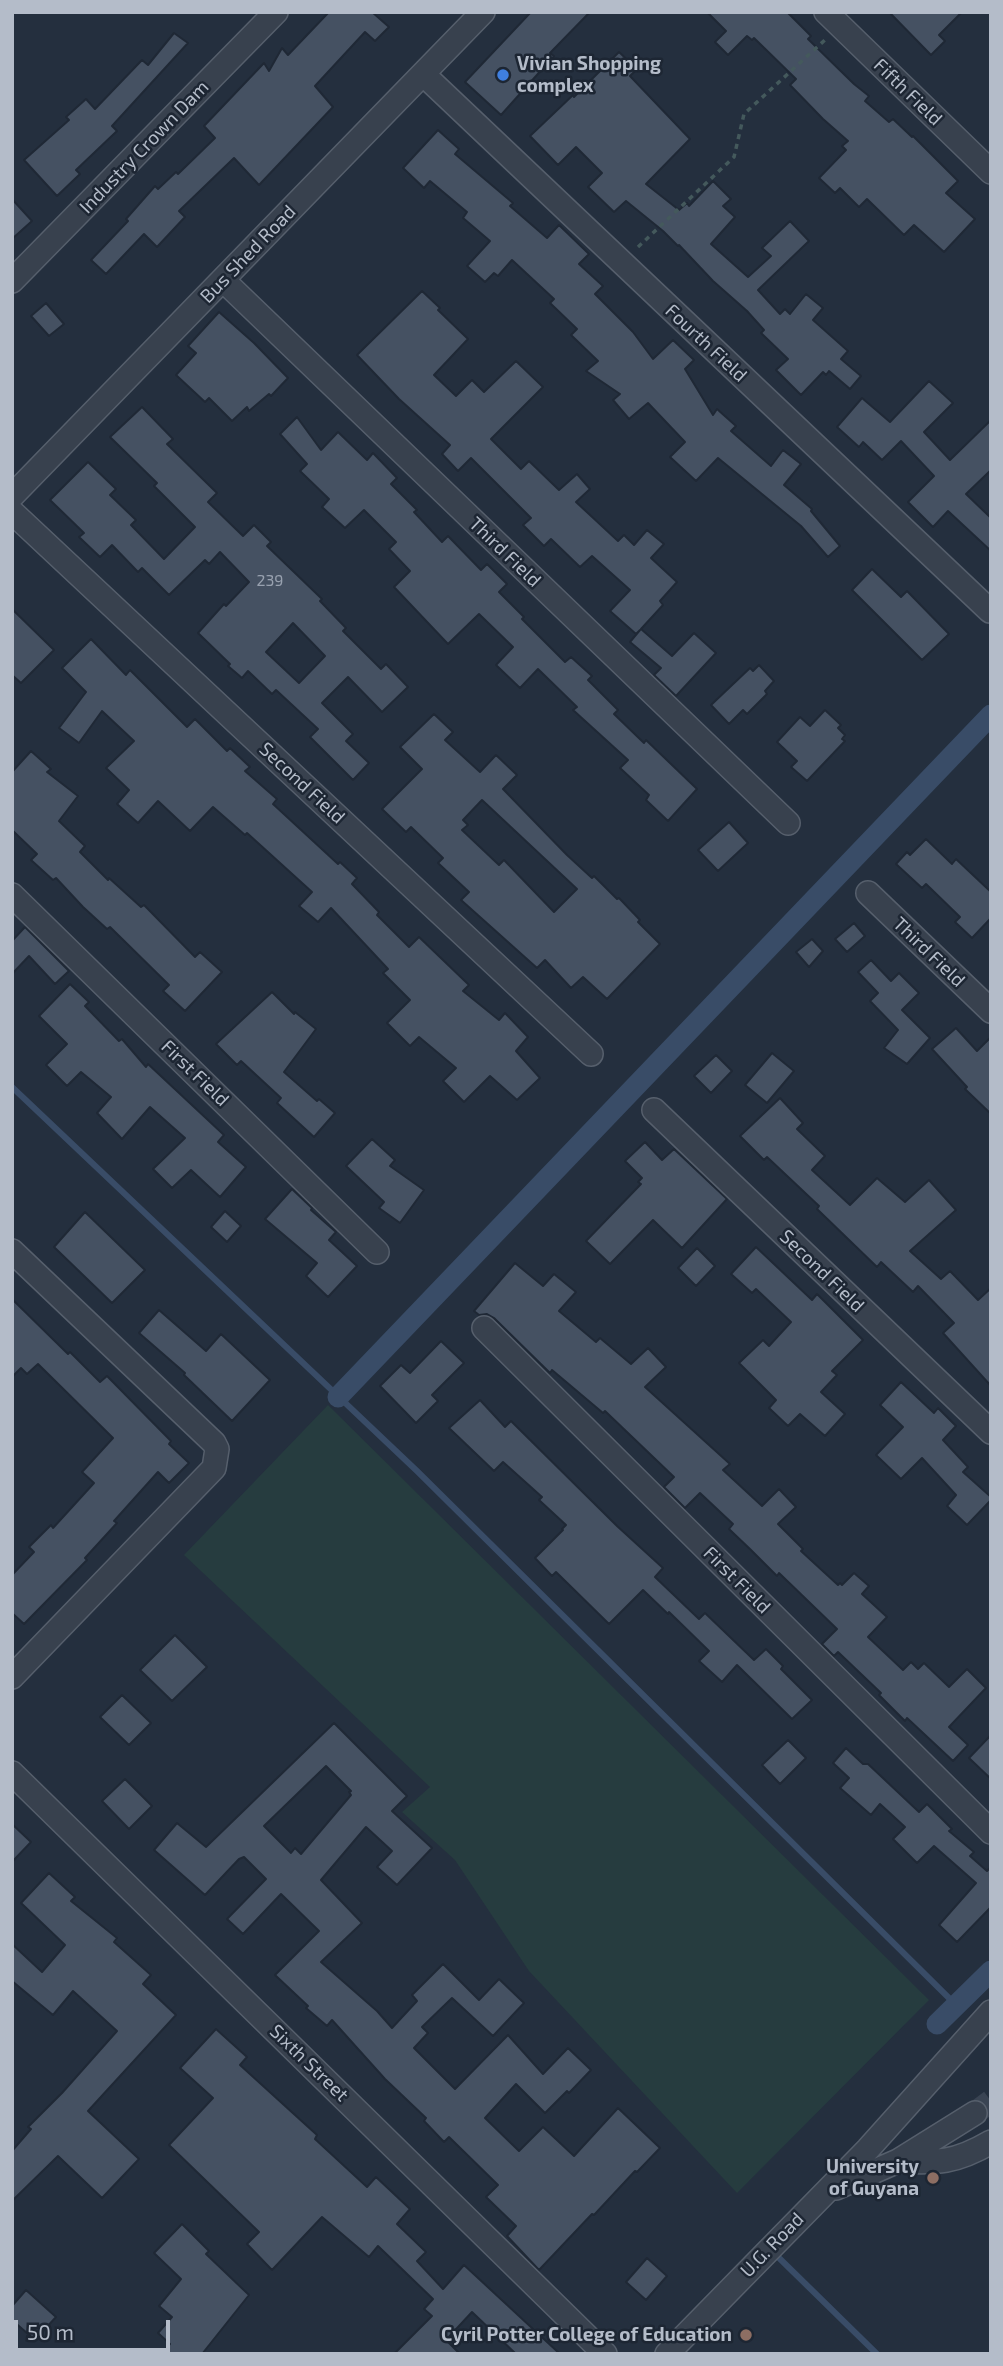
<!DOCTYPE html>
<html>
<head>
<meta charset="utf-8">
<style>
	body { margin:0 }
	#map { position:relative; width:1003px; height:2366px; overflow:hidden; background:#242f3e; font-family:"Exo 2",sans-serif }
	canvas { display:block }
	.frame { position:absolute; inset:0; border:14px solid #b4bcc9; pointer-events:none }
	.scale { position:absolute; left:14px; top:2320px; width:156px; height:32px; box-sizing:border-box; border:4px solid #b4bcc9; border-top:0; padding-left:9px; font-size:21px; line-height:24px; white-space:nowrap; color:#b4bcc9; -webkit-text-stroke:5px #1d2633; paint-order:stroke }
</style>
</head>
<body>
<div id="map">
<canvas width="1003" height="2366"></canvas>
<div class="frame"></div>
<div class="scale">50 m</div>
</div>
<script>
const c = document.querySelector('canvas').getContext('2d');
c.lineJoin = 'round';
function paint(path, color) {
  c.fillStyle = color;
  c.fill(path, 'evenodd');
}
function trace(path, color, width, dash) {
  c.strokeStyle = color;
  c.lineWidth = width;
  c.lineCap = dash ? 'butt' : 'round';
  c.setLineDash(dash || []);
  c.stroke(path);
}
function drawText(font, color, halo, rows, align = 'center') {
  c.font = font + ' "Exo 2",sans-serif';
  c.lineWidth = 5;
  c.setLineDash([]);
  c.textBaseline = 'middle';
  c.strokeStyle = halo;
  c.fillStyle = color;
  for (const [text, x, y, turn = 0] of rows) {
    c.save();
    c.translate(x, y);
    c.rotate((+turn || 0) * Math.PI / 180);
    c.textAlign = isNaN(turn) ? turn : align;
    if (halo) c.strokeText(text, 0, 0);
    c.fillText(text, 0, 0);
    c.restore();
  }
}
paint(new Path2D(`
	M328 1405 929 2000 737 2193 529 1971 455 1860 402 1812 430 1787 184 1555Z`), '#263c3f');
trace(new Path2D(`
	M12 1087 417 1471 957 2006
	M776 2255 877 2354`), '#394c67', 6);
trace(new Path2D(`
	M338 1397 991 715
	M937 2024 991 1971`), '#394c67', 21);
const building = new Path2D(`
	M329 12H372L389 27 375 41 365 32 315 86 333 107 259 185 234 158 179 211 185 217 157 247 144 234 106 274 91 260 128 221 126 219 155 186 158 189 176 172 178 174 215 138 204 126 264 63 269 71 282 48 288 55Z
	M531 12H590L550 53 554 56 501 115 465 82Z
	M707 12H787L811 36 808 39 854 84 869 96 865 101 889 122 893 119 912 137 913 136 958 181 946 193 975 219 944 252 914 225 904 235 867 199 859 207 840 188 835 193 819 178 846 150 842 146 848 141 823 119 790 85 796 79 754 38 752 40 747 36 728 55 715 42 726 31Z
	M889 12H962L939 35 945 41 931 55Z
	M174 33 188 43 112 126 117 131 76 170 80 174 57 196 24 160 69 120 66 117 86 99 95 109 142 60 148 65Z
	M619 52 637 69 630 76 690 139 646 184 679 210 687 203 689 206 713 181 731 199 723 206 735 217 711 244 748 277 771 256 762 248 790 221 809 241 758 290 780 314 785 309 790 314 806 294 823 308 813 320 848 351 841 359 861 376 850 389 829 371 826 375 823 372 801 395 776 370 788 359 761 333 764 330 747 311 713 281 679 245 678 246 663 231 626 201 614 212 588 187 602 173 576 147 558 165 530 136 573 95 574 97Z
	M438 130 459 149 455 154 513 203 510 206 547 238 559 225 589 254 579 264 603 286 595 294 633 332 653 359 673 340 694 360 685 369 713 415 717 409 736 426 731 431 771 466 783 450 801 464 784 485 812 509 811 511 840 546 828 557 801 526 718 458 696 481 670 457 685 442 648 403 629 419 613 400 620 394 586 371 598 361 571 335 577 329 550 303 554 299 512 260 498 276 494 273 485 282 467 266 490 241 463 218 467 212 430 181 424 188 403 168Z
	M12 199 32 221 12 239Z
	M422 291 440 308 438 310 468 339 434 375 456 396 472 380 484 392 516 361 543 387 491 439 521 469 529 461 559 490 577 474 590 489 576 502 618 541 624 535 634 545 647 530 664 544 651 558 677 582 660 601 663 605 641 629 672 656 694 633 716 653 676 696 654 675 661 668 630 642 640 630 636 634 610 611 630 590 592 556 580 567 551 539 544 546 523 525 531 518 471 458 458 471 442 454 450 445 399 399 357 355Z
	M46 303 64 324 49 336 31 316Z
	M219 312 254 343 288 378 271 396 269 394 249 411 247 407 232 421 209 398 205 402 176 375 196 353 188 346Z
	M929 381 953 403 924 432 950 460 991 420V470L966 494 991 518V551L948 511 933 527 908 502 934 476 901 441 882 460 863 442 859 447 837 427 862 398 890 422Z
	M142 407 173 439 167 444 217 493 208 502 243 536 254 525 271 542 267 546 322 599 320 601 346 628 343 631 381 669 386 664 408 687 382 712 348 677 322 703 353 734 346 741 369 763 353 780 310 737 318 729 276 690 272 694 248 671 242 678 228 666 230 664 198 633 224 604 226 606 249 582 220 552 209 564 205 560 169 595 142 568 138 572 112 545 100 557 79 537 84 533 50 500 88 462 116 489 110 495 136 520 131 525 164 559 195 527 154 486 157 483 110 437ZM293 623 325 656 299 683 266 652Z
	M297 417 321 450 338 432 367 460 373 453 397 478 391 484 417 510 414 512 442 542 448 536 481 570 487 564 507 584 499 592 524 617 522 619 565 662 571 657 592 676 588 680 618 710 614 714 644 743 646 740 697 789 668 821 646 800 649 795 620 768 628 760 573 710 577 707 538 669 520 688 496 665 513 647 479 614 448 644 394 587 410 571 389 549 396 542 364 510 345 528 322 507 329 499 300 471 307 464 280 434Z
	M872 569 901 597 907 591 949 634 922 660 852 590Z
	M12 609 54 650 21 683 12 675Z
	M91 639 126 675 130 670 187 727 195 719 227 751 230 748 250 767 245 771 277 799 273 804 338 864 340 862 357 878 352 884 379 912 377 915 409 947 419 937 469 985 463 991 499 1020 505 1013 528 1037 516 1051 540 1078 517 1100 490 1076 464 1102 443 1081 456 1068 419 1037 410 1046 387 1023 410 1000 383 973 388 969 331 908 318 922 299 906 312 892 247 833 245 835 213 807 190 831 158 801 138 823 117 804 129 790 106 768 134 741 102 711 79 743 59 728 86 692 62 668Z
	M759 665 774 681 765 691 767 694 747 714 743 710 729 724 711 705 750 668 753 671Z
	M825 710 841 725 838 728 845 735 842 739 845 741 807 781 791 767 797 761 777 742 800 717 810 726Z
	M434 714 453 732 445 740 480 772 496 755 517 775 503 789 567 855 592 878 594 876 617 899 619 898 640 920 638 922 660 944 607 999 583 977 571 988 545 960 537 968 461 900 469 892 438 863 443 858 411 827 406 832 382 809 422 769 400 747ZM482 800 577 889 554 912 504 860 499 865 462 830 468 825 463 820Z
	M31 751 51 769 47 772 78 796 59 821 85 846 80 852 108 880 109 878 141 907 144 905 195 957 200 952 222 972 185 1011 163 991 169 985 110 927 107 929 83 907 56 878 53 880 31 860 37 854 12 830V772Z
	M729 822 748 843 718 871 698 850Z
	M926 839 952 864 956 859 991 892V918L972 938 955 922 960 917 926 884 922 888 896 864 907 852 910 855Z
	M854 923 865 936 847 952 835 939Z
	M25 927 69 971 55 984 29 956 12 974V941Z
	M812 939 823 951 809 967 796 952Z
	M871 960 891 981 899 973 919 993 902 1010 930 1038 907 1064 884 1048 898 1030 870 1001 878 993 858 972Z
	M70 984 89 1002 85 1006 119 1041 122 1039 146 1067 148 1064 224 1135 218 1142 246 1167 220 1197 191 1170 172 1188 153 1169 185 1138 150 1107 122 1139 97 1113 111 1097 81 1072 67 1086 46 1065 67 1044 39 1016Z
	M272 992 294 1014 295 1012 316 1029 284 1072 317 1101 319 1099 335 1113 314 1137 277 1103 281 1098 241 1061 237 1065 216 1044Z
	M956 1028 977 1051 991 1037V1114L965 1089 967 1087 932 1049Z
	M772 1053 794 1071 767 1103 745 1085Z
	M716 1055 732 1071 711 1093 694 1076Z
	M780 1098 803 1123 797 1129 825 1156 812 1170 850 1205 877 1178 905 1202 929 1180 956 1210 910 1251 941 1279 950 1271 978 1300 991 1288V1386L943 1333 954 1323 918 1286 913 1292 881 1262 877 1267 817 1209 819 1206 767 1157 764 1160 740 1136Z
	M372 1139 395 1160 390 1166 424 1190 400 1223 379 1208 384 1202 346 1166Z
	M645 1142 662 1160 674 1149 727 1199 682 1248 653 1220 610 1264 586 1241 641 1184 638 1182 642 1178 625 1161Z
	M292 1189 312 1208 311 1210 336 1232 329 1240 357 1266 328 1297 306 1276 317 1263 265 1219Z
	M225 1211 241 1226 227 1242 211 1227Z
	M85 1212 145 1270 112 1303 54 1247Z
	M756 1247 812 1300 817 1294 863 1340 832 1371 837 1375 821 1392 845 1414 825 1436 800 1414 788 1426 769 1408 776 1400 739 1363 763 1340 769 1346 791 1322 756 1289 752 1293 731 1274Z
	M697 1248 715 1266 696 1286 678 1268Z
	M515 1263 543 1286 554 1274 576 1292 559 1311 596 1342 600 1338 631 1364 648 1348 666 1367 645 1387 730 1464 723 1470 762 1506 779 1489 796 1507 778 1524 803 1549 801 1551 838 1585 840 1583 842 1585 854 1573 869 1586 862 1594 887 1617 868 1637 903 1670 911 1662 918 1669 924 1663 949 1687 967 1669 986 1688 949 1727 968 1745 953 1761 907 1718 905 1721 879 1695 881 1693 838 1652 834 1656 822 1644 837 1629 779 1573 777 1576 751 1550 729 1529 733 1524 700 1493 685 1508 664 1487 674 1477 605 1411 603 1413 552 1370 550 1373 494 1318 487 1314 479 1315 474 1311Z
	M12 1299 68 1354 70 1352 100 1382 107 1376 171 1441 169 1444 189 1463 169 1483 158 1472 114 1521 117 1523 85 1558 87 1560 24 1624 12 1613V1575L34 1552 29 1547 51 1525 53 1528 94 1483 82 1472 113 1438 38 1364 27 1374 21 1368 12 1377Z
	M159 1310 206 1351 221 1334 270 1380 232 1421 184 1375 185 1373 139 1333Z
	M441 1341 464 1363 432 1395 438 1401 416 1423 380 1386 401 1365 410 1373Z
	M901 1382 934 1413 938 1408 956 1426 943 1440 968 1467 963 1472 991 1497V1500L967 1525 947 1506 956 1495 922 1458 901 1479 876 1455 903 1427 880 1405Z
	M480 1400 505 1427 511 1421 617 1526 663 1568 655 1577 699 1619 705 1613 754 1660 766 1649 783 1666 781 1669 812 1700 792 1719 737 1665 722 1682 699 1661 709 1651 669 1612 668 1614 643 1590 609 1624 556 1572 552 1576 535 1558 563 1530 562 1529 566 1525 539 1500 542 1497 503 1462 494 1471 449 1428Z
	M175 1635 207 1667 172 1701 140 1670Z
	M122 1695 151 1723 129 1745 100 1717Z
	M334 1723 407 1796 392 1811 432 1848 397 1885 377 1867 392 1851 366 1827 321 1880 362 1923 321 1962 377 2011 392 2028 417 2001 412 1995 443 1964 479 2000 499 1979 524 2003 493 2036 452 1998 422 2027 428 2033 414 2048 455 2089 508 2035 543 2074 568 2048 591 2070 569 2093 567 2091 545 2113 516 2084 485 2118 519 2151 543 2127 574 2156 618 2108 660 2148 637 2172 635 2171 594 2215 592 2214 539 2270 507 2236 516 2226 486 2197 498 2185 449 2137 444 2142 424 2121 426 2118 385 2079 332 2020 327 2026 306 2008 308 2006 275 1975 319 1931 281 1894 243 1934 227 1919 266 1879 244 1857 239 1859 205 1895 154 1850 177 1823 206 1847ZM326 1766 351 1791 349 1792 351 1795 301 1854 295 1848 291 1853 264 1826Z
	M991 1735V1779L969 1758Z
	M788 1740 806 1758 780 1784 762 1765Z
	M846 1748 863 1764H868L919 1812 927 1804 952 1829 949 1831 974 1852 970 1856 987 1871 991 1867V1907L957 1942 939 1925 976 1883 934 1846 917 1863 893 1839 905 1827 880 1804 871 1815 840 1788 849 1778 833 1763Z
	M125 1779 152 1806 129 1829 102 1801Z
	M12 1824 31 1842 12 1862Z
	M49 1873 75 1897 71 1901 117 1938 114 1942 151 1975 143 1984 176 2015 88 2111 139 2159 102 2198 58 2156 12 2201V2151L31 2129 28 2127 62 2093 117 2031 73 1991 53 2015 12 1981V1944L42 1972 65 1945 21 1903Z
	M216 2029 247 2057 240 2065 317 2135 315 2139 367 2187 376 2177 410 2209 397 2224 426 2252 417 2261 443 2289 464 2265 560 2354H516L472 2312 446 2340 460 2354H394L432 2316 424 2309 433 2299 378 2246 369 2257 322 2217 272 2270 247 2244 259 2232 169 2145 213 2098 180 2068Z
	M182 2224 209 2251 206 2254 249 2295 202 2354H162L170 2344 158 2333 172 2317 159 2306 181 2279 154 2253Z
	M647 2258 667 2276 646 2300 626 2282Z
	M26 2290 56 2317 35 2340 12 2320V2306Z`);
paint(building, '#455162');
trace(building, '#1f2835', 2);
trace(new Path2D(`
	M975 2113 991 2101`), '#3a4453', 23, [23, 11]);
const minor = new Path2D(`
	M826 12 991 172
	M423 74 990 611
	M223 280 788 823
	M12 281 276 12
	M12 496 483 12
	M12 512 591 1054
	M868 893 991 1011
	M12 895 377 1252
	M654 1110 991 1432
	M12 1251 214 1443 217 1449 214 1468 12 1677
	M484 1328 991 1832
	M12 1773 605 2354
	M898 2161C938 2163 955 2163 991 2142
	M836 2188 898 2161 975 2113
	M667 2354 868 2149 991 2012`);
trace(minor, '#565f6c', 26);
trace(new Path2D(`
	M638 247 734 157 744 114 826 39`), '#44595c', 3.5, [5, 5]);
trace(minor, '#38414e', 23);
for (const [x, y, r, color] of [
	[503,75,7,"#3f7fe0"],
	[933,2178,7,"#8d6e63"],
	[746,2335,7,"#8d6e63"]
]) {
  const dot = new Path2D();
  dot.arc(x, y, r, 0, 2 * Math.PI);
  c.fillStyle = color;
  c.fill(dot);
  trace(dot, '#1d2633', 2.5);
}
drawText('16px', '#98a1af', null, [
	["239",270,581]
]);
drawText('bold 19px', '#b4bcc9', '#1d2633', [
	["Vivian Shopping",517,64,"left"],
	["complex",517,86,"left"],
	["University",919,2167],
	["of Guyana",919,2189],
	["Cyril Potter College of Education",732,2335]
], 'right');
drawText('19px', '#b4bcc9', '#1d2633', [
	["Fifth Field",908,92,44],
	["Industry Crown Dam",144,147,-46],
	["Bus Shed Road",248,254,-46],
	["Fourth Field",706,343,43],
	["Third Field",505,552,44],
	["Second Field",302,783,43],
	["Third Field",929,952,44],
	["First Field",195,1073,44],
	["Second Field",822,1271,44],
	["First Field",737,1580,45],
	["Sixth Street",309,2063,44],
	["U.G. Road",772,2245,-46]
]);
</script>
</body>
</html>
